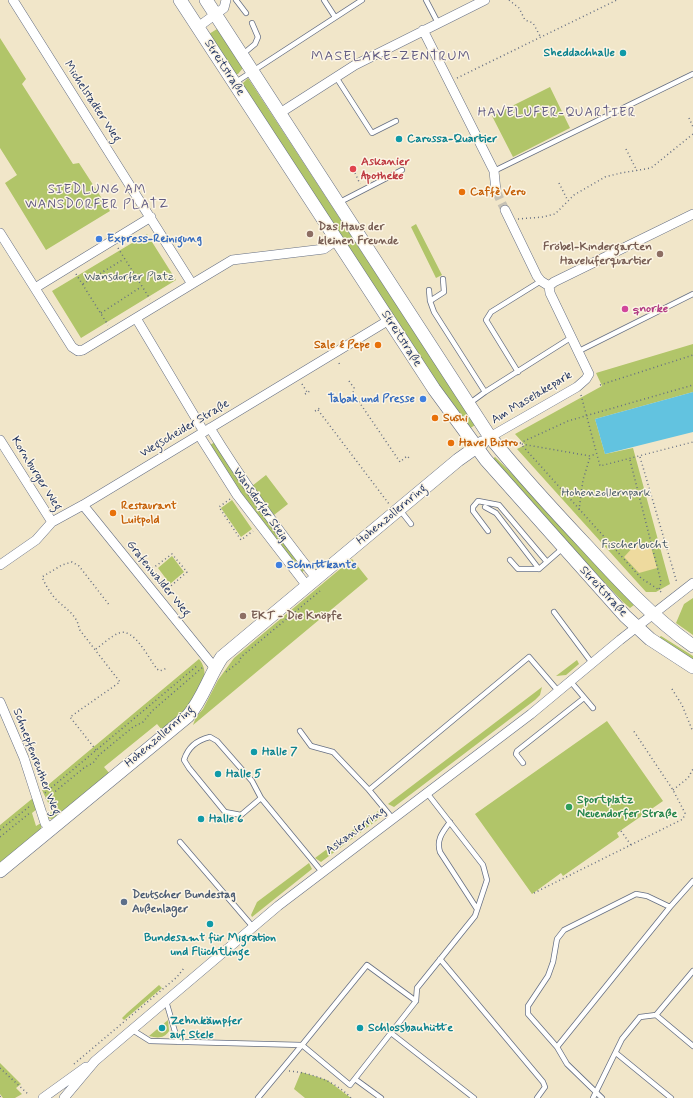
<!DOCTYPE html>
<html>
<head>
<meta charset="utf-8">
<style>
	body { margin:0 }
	canvas { display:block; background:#f1e6c9 }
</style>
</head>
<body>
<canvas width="693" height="1098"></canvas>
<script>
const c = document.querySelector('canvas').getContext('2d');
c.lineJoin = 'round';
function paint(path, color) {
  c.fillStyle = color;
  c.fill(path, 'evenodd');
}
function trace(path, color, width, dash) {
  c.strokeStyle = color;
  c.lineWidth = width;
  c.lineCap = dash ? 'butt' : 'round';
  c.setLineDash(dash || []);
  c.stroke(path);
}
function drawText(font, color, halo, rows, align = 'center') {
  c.font = font + ' Mynerve,sans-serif';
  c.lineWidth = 3;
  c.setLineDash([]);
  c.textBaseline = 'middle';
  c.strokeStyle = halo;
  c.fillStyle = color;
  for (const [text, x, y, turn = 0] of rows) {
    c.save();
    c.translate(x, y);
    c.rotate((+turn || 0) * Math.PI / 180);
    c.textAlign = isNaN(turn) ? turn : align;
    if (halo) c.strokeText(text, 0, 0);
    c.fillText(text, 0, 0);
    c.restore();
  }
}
paint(new Path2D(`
	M217 29 243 68 238 74H235L209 34Z
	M0 38 26 79 22 84 73 164 79 163 110 211 46 250 5 183 17 175 0 148Z
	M248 78 475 425 469 429 454 405 442 391 242 84Z
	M550 87 570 128 513 157 492 116Z
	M416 224 442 275 436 278 411 227Z
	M147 234 176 280 81 338 52 291Z
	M693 344V392L595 419 605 454 633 448 670 584 656 592H646L517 449 525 445 515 434 602 386 596 373Z
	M215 442 278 536 305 569 301 574 257 519 210 445Z
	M495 457 532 493 634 605 630 608 623 602 490 461Z
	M266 475 288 504 274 515 252 486Z
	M232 500 252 529 241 537 221 508Z
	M172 556 184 572 170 584 158 568Z
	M352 559 368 579 193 725 196 717 203 709 218 680 234 658Z
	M693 598V635L676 623 684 604Z
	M661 636 693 656V662L657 639Z
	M199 659C219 683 180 715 162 730L157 724 104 767 110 774 56 817 52 819 47 818V816L52 811 42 790Z
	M577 660 579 664 566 675 556 676Z
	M542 687 540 695 535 700 394 807 388 804Z
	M607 721 663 801 617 833 619 837 563 876 561 873 532 894 475 814Z
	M33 798 37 809 32 813 36 826 41 823V829L0 864V825Z
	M378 811 380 818 321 862 315 858Z
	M309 863 312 869 252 917 251 915 257 902Z
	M159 985 162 988 124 1020 122 1018 127 1013Z
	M168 1020 169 1031C164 1039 157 1038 149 1036Z
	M0 1063 21 1084 16 1088 22 1094 15 1098H3L0 1094Z
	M301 1072 327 1080 351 1098H305L294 1089Z`), '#b1c569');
paint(new Path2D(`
	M650 544 657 568 639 573 624 557 635 545Z`), '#eeda9e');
paint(new Path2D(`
	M693 392V432L605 454 595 419Z`), '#62c3e0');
trace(new Path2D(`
	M496 191 505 210`), '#c6c1b4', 9, [9, 4.5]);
const lane = new Path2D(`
	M236 0 246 13
	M324 0 335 17
	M426 0 438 23
	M243 54 255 44 258 37 252 23
	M336 77 372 133 396 121
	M236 82 362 0
	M494 171 693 74
	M340 202 402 170
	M429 290 430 301 434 312 485 392 470 403
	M430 301 444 292 443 279
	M579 351 693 294
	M518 372 486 320 491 312 541 281
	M485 392 572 337
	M485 507 496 513 539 569
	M400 510 411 524
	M488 531 473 511V507L478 501 499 505 547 562
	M510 560 518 569H539L563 548
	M554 612 592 663
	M571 682 593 708
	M300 731 311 746 333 752 369 790
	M523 763 516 754 517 751 584 698
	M261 798 241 815 225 812 189 768 184 760C188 747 197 740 210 737L217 741 252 781 261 798 322 872
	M393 819 369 790 529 657 559 692
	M450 822C443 832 436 839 440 852L477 909
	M180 842 253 927
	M440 959 543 1082 545 1087 537 1098
	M166 1001 178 1042
	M416 1001 417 988 475 916 487 880 483 865 427 793
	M656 1015 693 1046
	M131 1029 150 1041 302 1045 367 965 416 1001 350 1085 302 1045 258 1098
	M391 1033 474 1098
	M557 1047 670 907 693 881
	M616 1053 671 1098
	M355 1079 381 1098
	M593 1098 622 1039 640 1017 656 1015 693 971
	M602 1098 567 1064 557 1047 528 1014V1006L548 976 553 962 557 939 564 930 636 894 647 896 670 907`);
const street = new Path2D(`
	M198 27 224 8 226 0
	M423 30 494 171 496 191
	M280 113 355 65 485 0
	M505 210 537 276 541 281 549 286
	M0 233 72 347 78 351 83 350 192 284 13 0
	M192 284 232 260 324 249 337 240
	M35 288 151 217
	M136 318 204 432
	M210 428C243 482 277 529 316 578
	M199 435 237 495 307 586
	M490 437 577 387 586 379 589 374 550 293 549 286 554 282 693 214
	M0 440 52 522
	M83 505 214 667
	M0 565 36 540 52 522 83 505 389 320
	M0 702 24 758 45 823 51 829
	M43 1098 86 1067
	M64 1098 95 1061 278 906 531 714 620 640 693 583`);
const secondary = new Path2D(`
	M180 0 434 389 486 460 625 616 650 639 693 667
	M206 0 490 437C521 475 554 511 587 546 620 582 653 618 693 646
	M0 871 188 716C203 699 209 676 222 657L458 460 482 443`);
trace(lane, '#666f83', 6);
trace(street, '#666f83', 10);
trace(secondary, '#666f83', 14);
trace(new Path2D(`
	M509 0 519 8 525 20 533 23 540 36
	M457 78 617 0
	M689 118 693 127
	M626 149 637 171
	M355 173 360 184
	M559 183 568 201
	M518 219 543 217 555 214 574 195 605 177 621 173 651 168 693 134
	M118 248 150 299
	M76 274 108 325
	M83 284 124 259
	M101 313 141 287
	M339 363 340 365
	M349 381 354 388 353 393 400 462 407 456 409 458
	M302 384 307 392
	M600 385 693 355
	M305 394 310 391
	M581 395 600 466 693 442
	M318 410 389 504
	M315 411 320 408
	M510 442 590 456 596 454
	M520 443 641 578 659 590
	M520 443 568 421 693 385
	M640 457 677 583
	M630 460 661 582 659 590 661 592
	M230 499 219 507 241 540 253 531
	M579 510 583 480 590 457
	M149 571 172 554 187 572 165 591
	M96 649C103 644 111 636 119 633 134 627 149 659 157 669L160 671 167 668
	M226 672 239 662 241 657 320 591
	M672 689 682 705 693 732
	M96 750 70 717 120 682 79 629C78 614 62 607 54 597 49 591 45 584 42 577L62 565 72 562 79 566 110 606
	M673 790 688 778 693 769
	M45 793 198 665
	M46 799 85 767 93 763 99 755 133 727 143 722 152 711 203 667
	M0 830 30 806
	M621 831 631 845
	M0 837 31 812
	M534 893 683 819 685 813 673 790 633 730
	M74 1064 177 977 184 968
	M0 1068 29 1095
	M289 1071C312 1073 335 1081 351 1098
	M0 1096 1 1098`), '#666f83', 1.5, [1, 3]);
trace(lane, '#fff', 4.5);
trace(street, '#fff', 9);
trace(secondary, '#fff', 13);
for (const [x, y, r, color] of [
	[623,53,4,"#0f9aa8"],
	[399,139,4,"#0f9aa8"],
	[353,169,4,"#e0444e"],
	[462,192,4,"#e8710a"],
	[310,234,4,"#8d6e63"],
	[99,239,4,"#3f7fe0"],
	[660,254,4,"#8d6e63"],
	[625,309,4,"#d1479c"],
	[378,345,4,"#e8710a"],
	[423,399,4,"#3f7fe0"],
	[435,418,4,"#e8710a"],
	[451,443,4,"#e8710a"],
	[113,513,4,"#e8710a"],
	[279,565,4,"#3f7fe0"],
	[243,616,4,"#8d6e63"],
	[254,752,4,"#0f9aa8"],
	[218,774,4,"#0f9aa8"],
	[569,807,4,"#2e9e5b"],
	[201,819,4,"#0f9aa8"],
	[124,902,4,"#5c6f8a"],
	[210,924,4,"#0f9aa8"],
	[162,1028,4,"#0f9aa8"],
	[360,1028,4,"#0f9aa8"]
]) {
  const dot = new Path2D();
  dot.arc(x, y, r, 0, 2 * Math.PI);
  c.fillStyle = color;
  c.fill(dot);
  trace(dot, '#fcf5e5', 1.5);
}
drawText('bold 12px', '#0d838f', '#fcf5e5', [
	["Sheddachhalle",615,53,"right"],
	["Carossa-Quartier",407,139],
	["Halle 7",262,752],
	["Halle 5",226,774],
	["Halle 6",209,819],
	["Bundesamt für Migration",210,938,"center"],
	["und Flüchtlinge",210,952,"center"],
	["Zehnkämpfer",170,1021],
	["auf Stele",170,1035],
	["Schlossbauhütte",368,1028]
], 'left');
drawText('12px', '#1b2f5e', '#fcf5e5', [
	["Streitstraße",224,68,57],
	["Michelstadter Weg",92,102,57],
	["Streitstraße",401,339,57],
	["Am Maselakepark",532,398,-31],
	["Wegscheider Straße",185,429,-31],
	["Kornburger Weg",36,474,58],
	["Wansdorfer Steig",260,505,55],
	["Hohenzollernring",392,515,-40],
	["Grafenwalder Weg",158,579,51],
	["Streitstraße",603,592,47],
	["Hohenzollernring",160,737,-41],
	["Schnepfenreuther Weg",36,762,69],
	["Askanierring",356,831,-37]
]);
drawText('bold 12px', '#be3a42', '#fcf5e5', [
	["Askanier",361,162],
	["Apotheke",361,176]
], 'left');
drawText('bold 12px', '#c56008', '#fcf5e5', [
	["Caffè Vero",470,192],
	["Sale é Pepe",370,345,"right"],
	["Sushi",443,418],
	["Havel Bistro",459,443],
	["Restaurant",121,506],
	["Luitpold",121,520]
], 'left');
drawText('bold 12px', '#785e54', '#fcf5e5', [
	["Das Haus der",318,227],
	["kleinen Freunde",318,241],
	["Fröbel-Kindergarten",652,247,"right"],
	["Haveluferquartier",652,261,"right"],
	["EKT - Die Knöpfe",251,616]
], 'left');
drawText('bold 12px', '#366cbe', '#fcf5e5', [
	["Express-Reinigung",107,239],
	["Tabak und Presse",415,399,"right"],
	["Schnittkante",287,565]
], 'left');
drawText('12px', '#405461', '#fcf5e5', [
	["Wansdorfer Platz",129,277],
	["Hohenzollernpark",606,493],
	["Fischerbucht",635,545]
]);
drawText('bold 12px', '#b23c85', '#fcf5e5', [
	["qnorke",633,309]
], 'left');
drawText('bold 12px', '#27864d', '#fcf5e5', [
	["Sportplatz",577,800],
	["Neuendorfer Straße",577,814]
], 'left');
drawText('bold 12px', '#4e5e75', '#fcf5e5', [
	["Deutscher Bundestag",132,895],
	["Außenlager",132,909]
], 'left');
c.letterSpacing = '1px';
drawText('13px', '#5e5880', '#fcf5e5', [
	["HAVELUFER-QUARTIER",557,113],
	["SIEDLUNG AM",97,190],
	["WANSDORFER PLATZ",97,205]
]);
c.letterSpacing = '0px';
c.letterSpacing = '1px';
drawText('14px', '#5e5880', '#fcf5e5', [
	["MASELAKE-ZENTRUM",391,57]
]);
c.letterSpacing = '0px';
</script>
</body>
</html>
